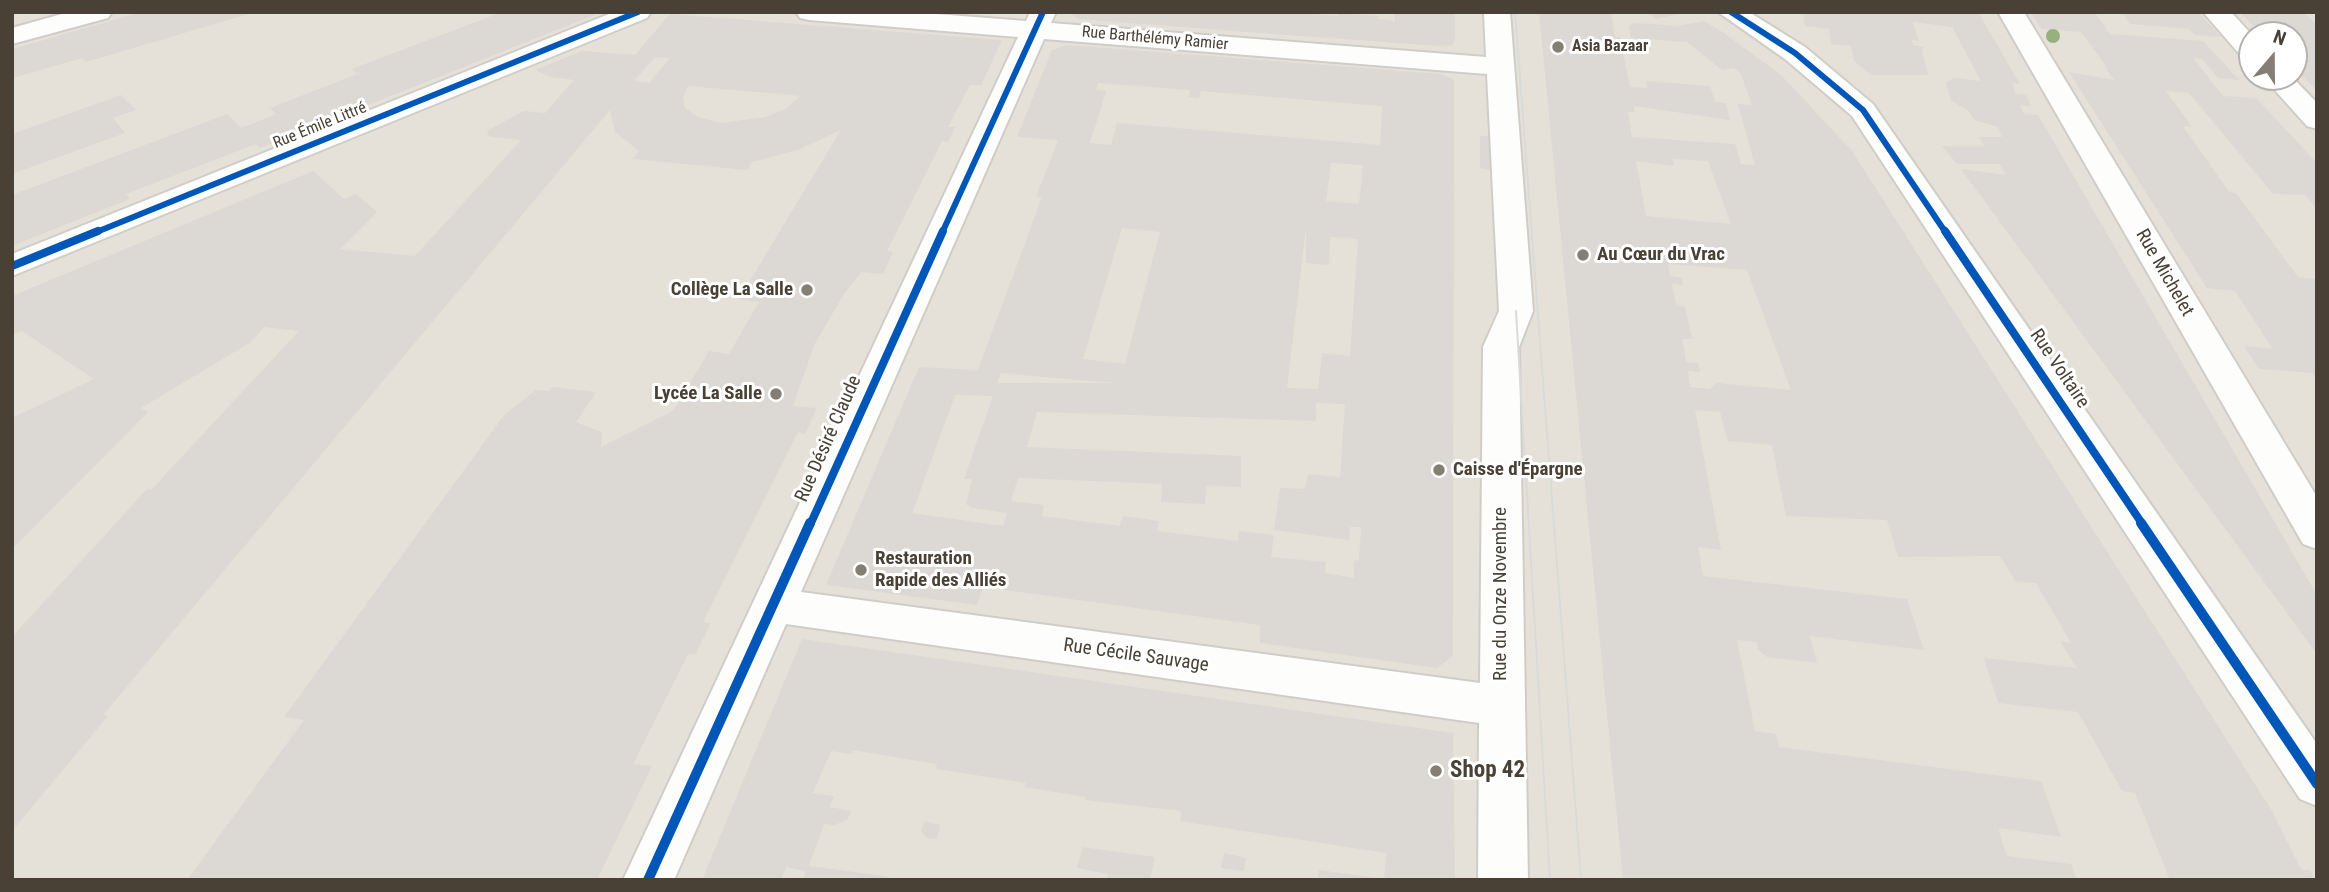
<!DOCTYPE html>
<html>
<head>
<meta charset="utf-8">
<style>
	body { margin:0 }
	#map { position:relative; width:2329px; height:892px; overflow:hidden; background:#f2efeb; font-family:"Roboto Condensed",sans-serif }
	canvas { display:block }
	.frame { position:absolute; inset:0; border:14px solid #494136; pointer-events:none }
	.north { position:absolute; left:2238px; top:21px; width:70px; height:70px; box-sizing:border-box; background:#fff; border:2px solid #b6b3af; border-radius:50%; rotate:20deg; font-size:19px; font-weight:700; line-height:28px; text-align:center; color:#494136 }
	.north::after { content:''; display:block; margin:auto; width:24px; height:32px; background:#847e75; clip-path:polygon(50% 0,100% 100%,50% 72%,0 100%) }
</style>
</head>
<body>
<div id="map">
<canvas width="2329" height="892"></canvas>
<div class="frame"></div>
<div class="north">N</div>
</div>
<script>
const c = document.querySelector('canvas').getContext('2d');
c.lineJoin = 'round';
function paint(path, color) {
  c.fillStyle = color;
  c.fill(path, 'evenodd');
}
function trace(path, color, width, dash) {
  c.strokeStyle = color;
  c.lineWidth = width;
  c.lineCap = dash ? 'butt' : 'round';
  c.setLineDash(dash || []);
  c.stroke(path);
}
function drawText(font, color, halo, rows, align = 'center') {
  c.font = font + ' "Roboto Condensed",sans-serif';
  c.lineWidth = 6;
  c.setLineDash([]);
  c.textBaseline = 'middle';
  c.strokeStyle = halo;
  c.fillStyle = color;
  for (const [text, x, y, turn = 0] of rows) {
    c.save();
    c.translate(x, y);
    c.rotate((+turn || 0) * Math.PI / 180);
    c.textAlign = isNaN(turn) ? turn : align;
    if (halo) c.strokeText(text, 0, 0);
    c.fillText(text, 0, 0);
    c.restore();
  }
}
paint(new Path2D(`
	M12 12H2317V880H12ZM2252 35H2294V77H2252Z`), '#e6e1d8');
paint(new Path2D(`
	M141 12 252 13 86 62 82 58 12 78V49Z
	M502 12H602L260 148 256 144 126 194 130 199 12 246V195L227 114 241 128 277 114 270 108 357 74 352 69Z
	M1069 12H1285L1337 16V13L1378 16V19L1395 21V12H1455V41L1452 45 1441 46 1259 33 1078 19Z
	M1539 12H1611L1615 37H1620L1630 87 1647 88 1646 81 1710 86 1715 102 1726 103 1730 120 1634 106V112H1628L1632 137 1735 144 1741 164 1755 165 1738 104 1752 105 1741 74 1734 68 1722 70 1687 42 1631 38 1629 26 1634 23 1678 26 1704 21 1724 33 1781 75 1852 151 2272 811 2301 869 2310 870 2315 880H2170L2135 793 2122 791 2078 712 1998 703 1984 658 2077 668 2060 641 2071 643 2036 583 2016 582 2000 556 1898 557 1887 520 1786 516 1772 445 1728 441 1720 412 1695 410 1721 550 1698 547 1703 576 1907 599 1924 650 1810 636 1817 663 1767 657 1758 650 1757 642 1737 640 1755 731 1776 734 1779 747 2041 781 2061 837 1998 828 2007 856 2071 864 2077 880H1623ZM1673 159 1708 161 1731 224 1646 216 1636 161 1674 166ZM1668 264 1747 270 1791 390 1717 383 1710 389 1690 387 1688 371 1700 372 1698 363 1686 362 1682 339H1692L1685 307 1676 304 1672 284 1683 285 1682 278 1670 276Z
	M1648 12H1682V13L1656 19Z
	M1803 12H1978L2020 84 2012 83 2016 94 2026 95 2031 106 2020 105 2024 114 2038 115 2317 595V654L1961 169 2006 175 2000 164H1957L1942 146H1985L1978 137H2002L1998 127 1974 120 1968 110 1951 101 1946 83 1954 78 1981 81 1952 27 1913 22 1919 41 1912 40 1913 45 1924 47 1922 50 1928 75H1871L1854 61 1851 46 1831 44 1829 29 1805 26Z
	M2031 12H2094L2110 34 2203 41 2239 80 2218 78 2202 59 2193 58 2223 96 2256 98 2317 163V209L2305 195 2273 194 2189 93 2166 91 2192 127 2183 126 2229 192 2236 193 2298 277 2317 279V380L2312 373 2259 369 2244 346 2273 349 2235 291 2207 288 2069 72 2114 80 2105 67H2107L2081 32 2041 29Z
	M2122 12H2198L2221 37 2195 35 2189 29 2130 24Z
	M2240 12H2303L2317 25V91L2294 68V35H2262Z
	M670 14 1002 40 981 85H970L948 127H955L948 142 942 141 887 251 893 252 883 274 861 272 844 294 814 345 793 406 817 408 805 434 798 432 703 622 711 623 695 655 688 654 633 764 652 766 597 880H187L304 720 284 717 505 414 536 390 549 391 552 387 596 392 576 422 602 432 601 447 673 411 709 351 729 354 759 302 739 299 841 130 798 150 752 162 747 170 633 159 639 151 615 132 610 110 103 715 108 716 12 831V637L147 489 151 490 299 331 264 327 251 342 141 408 148 412 12 549V418L94 379 22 331 12 335V296L313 171 344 199 356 194 377 212 340 249 415 256 521 140 490 137 487 134 488 130 524 111 545 113 574 80 551 77 535 70 582 51 635 55ZM655 57 670 58 649 83 634 81ZM688 86 800 96 787 108 766 117 721 123 698 117 685 108 683 98Z
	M1067 45 1442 74 1454 80 1453 656 1437 668 1260 643V625L983 587 977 605 826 585 919 367 978 370 1042 197H1036L1058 140 1017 137 1052 50ZM1098 83 1190 90 1189 97 1199 98 1201 91 1382 106 1380 145 1117 123 1111 145 1090 143 1106 91 1096 90ZM1331 163 1363 165 1359 204 1326 201ZM1122 228 1160 232 1125 364 1083 359ZM1306 228V263L1329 265 1330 237 1358 239 1350 356 1322 353 1318 389 1287 388ZM1001 373 1076 380 1119 383H997ZM955 395 993 396 964 479H972L966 504 972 508 1007 513 1003 526 912 513ZM1316 403 1345 404 1340 477 1308 474 1305 489 1280 488 1274 530 1349 540 1350 527H1361L1359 561 1354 560V578L1325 573 1326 562 1271 557 1274 535 1239 531 1238 541 1157 531 1159 521 1123 516 1120 526 1042 516 1044 505 1011 501 1018 478 1162 484 1161 502 1205 504 1206 486 1241 487V456L1027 447 1037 412 1316 421Z
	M121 95 136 110 113 118 125 133 12 174V134Z
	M1480 136H1490V170L1480 168Z
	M802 639 1453 733 1455 880H1384L1386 853 1180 821 1181 811 1085 800V797L1024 787 1026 783 936 769 937 764 852 750 851 754 831 751 813 793 834 796 830 807 851 811 847 820 834 825 824 824 809 866 885 876 894 880H803L806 871 786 867 781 880H702Z
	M925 821 940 825 937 839 926 838 921 830Z
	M1083 847 1155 857 1150 880H1107L1108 874 1077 868Z
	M1224 853 1246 858 1244 871 1221 868Z
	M1319 870 1377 878 1376 880H1318Z`), '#dcd8d3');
const minor = new Path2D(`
	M69 12H112L108 18 12 44V28Z
	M614 12H651L647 18 12 276V254Z
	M796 12H911L1026 21 1030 12H1056L1051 23 1486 57 1484 12H1510L1533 311 1519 347 1528 880H1478L1479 723 786 624 674 880H623L1018 37 809 20 800 18ZM1044 39 1487 74 1499 311 1483 347 1480 683 801 592Z
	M1718 12H1749L1805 47 1873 104 2317 744V806L2300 799 1852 116 1785 59Z
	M1998 12H2024L2317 497V549L2303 544Z
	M2203 12H2231L2252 35V59L2242 57Z
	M2263 77H2292L2317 103V129L2307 126Z`);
trace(minor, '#d0cdc8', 4);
paint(minor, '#fdfdfc');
trace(new Path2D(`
	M1515 12 1581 880
	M1516 311 1550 880`), '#dadad9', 2);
trace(new Path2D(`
	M1731 12 1795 53 1863 110 1946 233
	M94 233 638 12
	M942 233 1043 12`), '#0057b8', 6);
trace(new Path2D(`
	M1945 231 2143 525
	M12 266 98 231
	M810 525 943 231`), '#0057b8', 8);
trace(new Path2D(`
	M2141 523 2317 784
	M648 880 810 523`), '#0057b8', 10);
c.fillStyle = '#97b17e';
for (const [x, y] of [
	[2053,36]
]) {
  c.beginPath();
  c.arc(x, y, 7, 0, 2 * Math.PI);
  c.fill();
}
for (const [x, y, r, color] of [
	[1558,47,7,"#847e75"],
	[1583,255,7,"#847e75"],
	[807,290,7,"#847e75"],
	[776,394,7,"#847e75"],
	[1439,470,7,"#847e75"],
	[861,570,7,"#847e75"],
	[1436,771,7,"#847e75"]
]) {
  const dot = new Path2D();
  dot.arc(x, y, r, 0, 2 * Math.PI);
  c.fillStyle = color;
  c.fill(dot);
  trace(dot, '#fff', 2.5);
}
drawText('16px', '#494136', '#fff', [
	["Rue Barthélémy Ramier",1155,39,5],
	["Rue Émile Littré",320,126,-22]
]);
drawText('bold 16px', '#494136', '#fff', [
	["Asia Bazaar",1572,47]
], 'left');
drawText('bold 19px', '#494136', '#fff', [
	["Au Cœur du Vrac",1597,255],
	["Collège La Salle",793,290,"right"],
	["Lycée La Salle",762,394,"right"],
	["Caisse d'Épargne",1453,470],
	["Restauration",875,559],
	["Rapide des Alliés",875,581]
], 'left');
drawText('19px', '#494136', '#fff', [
	["Rue Michelet",2164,273,60],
	["Rue Voltaire",2059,369,56],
	["Rue Désiré Claude",829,439,-66],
	["Rue du Onze Novembre",1501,594,-90],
	["Rue Cécile Sauvage",1136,656,8]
]);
drawText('bold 23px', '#494136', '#fff', [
	["Shop 42",1450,771]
], 'left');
</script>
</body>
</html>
